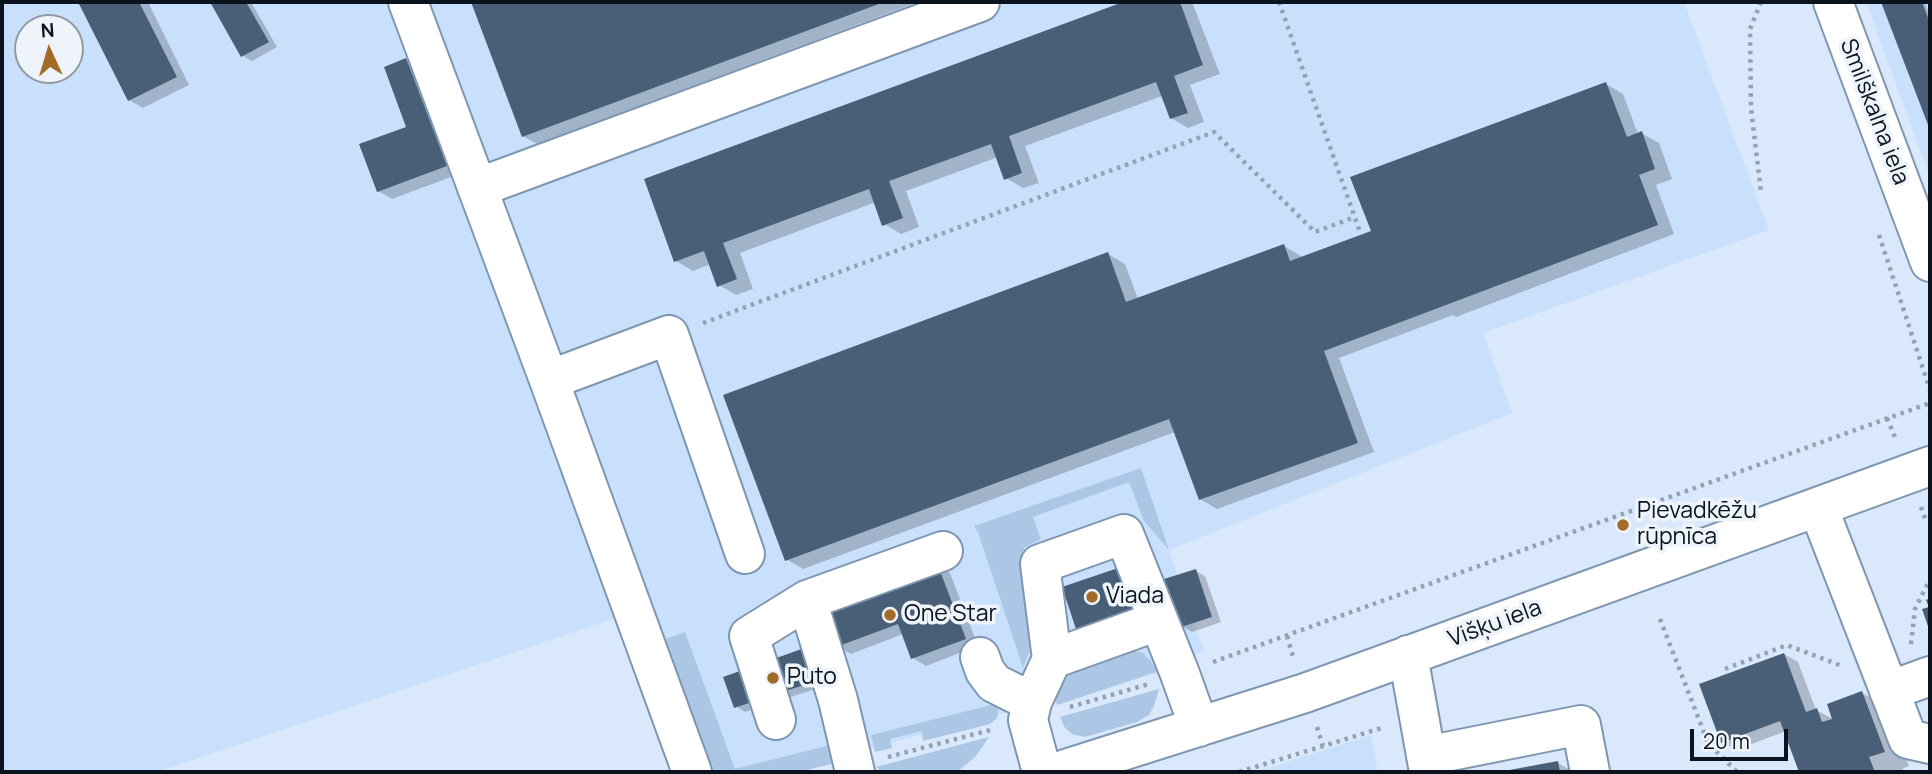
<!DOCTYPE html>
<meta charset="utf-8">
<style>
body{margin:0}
#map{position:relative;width:1932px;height:774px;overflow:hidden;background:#d9e8fa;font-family:Manrope,sans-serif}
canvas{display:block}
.frame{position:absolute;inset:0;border:4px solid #0b141e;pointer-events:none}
.north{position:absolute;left:14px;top:14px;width:70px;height:70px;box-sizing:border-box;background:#eff4fa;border:2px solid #949aa2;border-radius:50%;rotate:356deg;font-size:19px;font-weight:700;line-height:28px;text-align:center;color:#0b141e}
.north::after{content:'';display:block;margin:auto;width:24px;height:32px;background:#a36b28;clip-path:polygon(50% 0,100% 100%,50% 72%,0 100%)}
.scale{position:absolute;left:1690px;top:729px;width:98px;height:32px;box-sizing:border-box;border:4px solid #0b141e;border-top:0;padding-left:9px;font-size:21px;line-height:24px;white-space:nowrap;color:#0b141e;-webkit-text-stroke:5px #eff4fa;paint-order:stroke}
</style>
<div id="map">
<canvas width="1932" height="774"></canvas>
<div class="frame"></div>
<div class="north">N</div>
<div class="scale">20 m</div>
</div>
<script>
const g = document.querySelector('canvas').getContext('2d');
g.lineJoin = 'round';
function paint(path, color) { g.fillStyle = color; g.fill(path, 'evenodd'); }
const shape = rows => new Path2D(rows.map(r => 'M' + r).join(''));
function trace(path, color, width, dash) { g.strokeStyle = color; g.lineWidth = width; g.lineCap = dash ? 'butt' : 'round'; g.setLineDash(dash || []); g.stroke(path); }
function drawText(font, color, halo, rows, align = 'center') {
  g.font = font + ' Manrope,sans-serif'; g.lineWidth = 7; g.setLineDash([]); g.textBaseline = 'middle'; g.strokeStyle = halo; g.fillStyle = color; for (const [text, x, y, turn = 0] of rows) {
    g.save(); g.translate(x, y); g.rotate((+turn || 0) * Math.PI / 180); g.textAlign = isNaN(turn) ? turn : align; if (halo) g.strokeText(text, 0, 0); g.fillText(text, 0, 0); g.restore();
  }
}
paint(shape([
 [2,2,1684,2,1769,230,1483,333,1512,413,1169,550,1204,651,1079,694,778,772,728,772,682,634,660,641,649,607,157,772,2,772],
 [28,28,70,28,70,70,28,70],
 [1866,2,1930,2,1930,177],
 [1371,735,1378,772,1256,772]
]), '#c8e0fc');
paint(shape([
 [1141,468,1169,550,1144,521,1129,482,1033,517,1041,539,1024,548,1024,574,1031,646,1023,668,978,532,974,526],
 [685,632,735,769,830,745,835,763,799,772,712,772,660,641],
 [1131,649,1143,653,1150,660,1157,672,1057,705,1054,692,1065,670],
 [1159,689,1154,706,1149,715,1137,722,1085,737,1072,734,1065,728,1060,717],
 [999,703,997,718,990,724,923,741,922,731,890,739,892,748,875,752,871,735],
 [989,737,976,756,957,772,883,772,876,767]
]), '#acc6e5');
paint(shape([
 [80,2,148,2,189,85,143,108,129,100],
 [212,2,251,2,277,47,252,61,243,56],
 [473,2,918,2,537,144,523,136],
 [1128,2,1192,2,1220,74,1190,85,1204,122,1188,128,1171,118,1162,96,1025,146,1039,183,1023,188,1006,178,998,157,906,191,919,227,901,234,884,224,876,202,740,253,753,289,736,295,719,285,711,264,693,271,676,261,646,180],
 [1883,2,1925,2,1930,17,1930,126],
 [406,60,420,68,459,174,392,199,378,191,409,128],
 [1606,84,1623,94,1638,134,1641,133,1659,143,1672,179,1656,185,1674,234,1456,317,1453,315,1339,358,1374,452,1217,509,1200,499,1175,432,803,569,786,559,1108,254,1125,264,1138,299,1284,246,1301,256,1302,259,1373,232],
 [936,565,950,573,978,646,926,666,913,658,903,634,851,654,837,646],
 [1196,571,1205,576,1221,622,1192,632,1182,626],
 [810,648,830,684,745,712,736,706],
 [1784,654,1798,662,1816,710,1835,720,1862,693,1887,707,1909,766,1902,769,1908,772,1801,772,1786,731,1736,750,1722,742],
 [1558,763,1574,772,1507,772]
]), '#0003');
paint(shape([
 [78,2,139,2,177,77,128,101],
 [210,2,246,2,269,42,241,57],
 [471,2,884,2,522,137],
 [1123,2,1180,2,1203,65,1174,76,1188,113,1170,119,1156,82,1009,136,1022,173,1004,180,991,144,889,181,903,218,882,226,869,189,723,243,737,279,717,287,704,251,674,262,644,179],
 [1881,2,1922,2,1930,23,1930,130],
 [406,58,447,166,377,192,359,144,406,127,384,67],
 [1606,82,1627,137,1642,131,1655,169,1639,175,1658,225,1324,351,1358,443,1199,500,1169,419,785,561,723,395,1108,252,1126,302,1284,244,1290,261,1371,231,1350,177],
 [937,563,966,639,911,659,898,624,836,647,821,607],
 [1118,568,1144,642,1087,662,1062,587],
 [1196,569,1212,617,1181,627,1164,579],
 [1930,598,1930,632,1922,609,1929,607,1926,600],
 [810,646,822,679,734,708,723,677],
 [1784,653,1806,712,1817,708,1822,722,1832,719,1827,704,1862,691,1885,752,1869,757,1875,772,1799,772,1780,721,1721,743,1699,684],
 [1558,761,1560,772,1504,772,1504,771]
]), '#495f78');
const minor = shape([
 [408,2,549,380,692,772],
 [1833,2,1930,262],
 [477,188,980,2],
 [549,380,669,335,745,554],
 [1818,507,1908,739,1930,744],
 [1408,655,1429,772],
 [980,657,985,671,994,683,1032,702],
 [1052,659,1158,621],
 [1889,691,1930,676],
 [776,720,749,636,807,600],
 [1426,756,1581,725,1590,772],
 [855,772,838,700,807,600,943,551],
 [1042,772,1028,720,1032,702,1052,659,1040,564,1124,534,1180,674,1199,727],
 [1056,772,1305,693,1930,466]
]);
trace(minor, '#7f96b1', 42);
trace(shape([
 [1279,2,1361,235],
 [1761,2,1750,29,1751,108,1761,192],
 [1879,235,1930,390],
 [703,323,1214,132,1315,232,1355,217],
 [1887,418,1896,440],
 [1921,507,1926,521],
 [1660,619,1708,743,1737,772],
 [1287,636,1294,660],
 [1911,644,1915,609,1930,579],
 [1213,662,1930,403],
 [1725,669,1787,645,1842,666],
 [1070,707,1149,684],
 [1317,727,1323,746],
 [888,757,994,729],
 [1239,772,1385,727]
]), '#94a1b1', 4.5, [3.5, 5]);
trace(minor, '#fff', 38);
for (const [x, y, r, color] of [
 [1623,525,7,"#a36b28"],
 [1092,597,7,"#a36b28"],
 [890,615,7,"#a36b28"],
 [773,678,7,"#a36b28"]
]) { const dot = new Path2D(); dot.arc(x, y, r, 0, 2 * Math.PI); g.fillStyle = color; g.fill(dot); trace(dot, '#eff4fa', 2.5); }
drawText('23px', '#0b141e', '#eff4fa', [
 ["Smilškalna iela",1874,112,69],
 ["Višķu iela",1495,624,-20]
]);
drawText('23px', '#0b141e', '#eff4fa', [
 ["Pievadkēžu",1637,512],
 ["rūpnīca",1637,538],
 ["Viada",1106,597],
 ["One Star",904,615],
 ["Puto",787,678]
], 'left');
</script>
